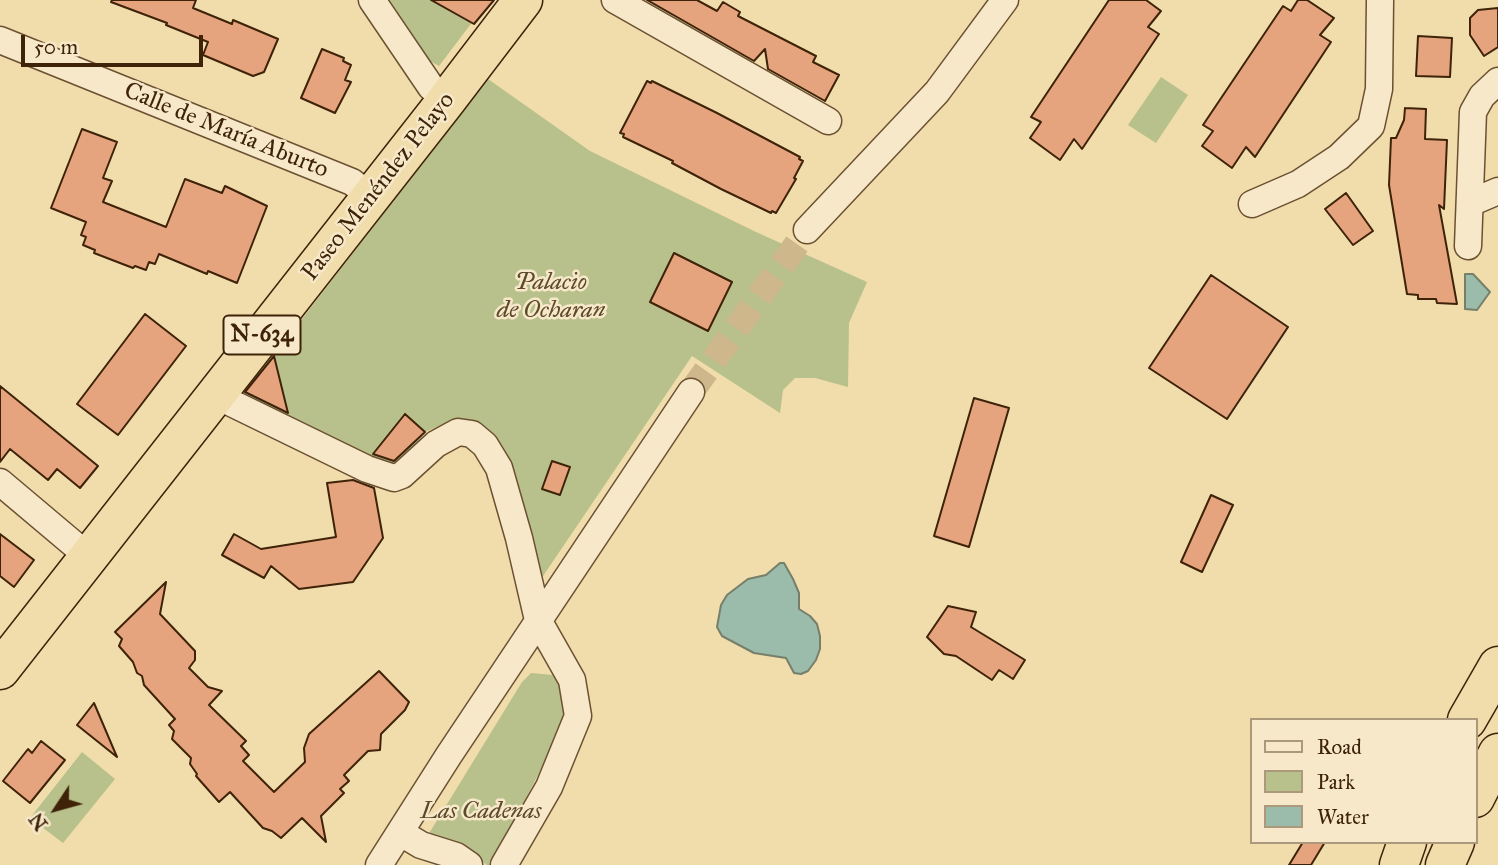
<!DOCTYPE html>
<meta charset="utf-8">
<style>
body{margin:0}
#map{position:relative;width:1498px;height:865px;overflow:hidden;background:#f1dcac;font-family:"IM FELL Great Primer",serif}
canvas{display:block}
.legend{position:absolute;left:1250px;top:718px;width:228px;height:126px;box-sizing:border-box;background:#f6e8c9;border:2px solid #ac997c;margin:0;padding:9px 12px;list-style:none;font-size:21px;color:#3e2309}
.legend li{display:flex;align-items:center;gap:14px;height:35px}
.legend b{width:35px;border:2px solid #ac997c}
.north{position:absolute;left:21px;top:774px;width:70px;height:70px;-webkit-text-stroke:5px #f6e8c9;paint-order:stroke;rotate:234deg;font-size:19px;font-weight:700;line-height:28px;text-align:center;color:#3e2309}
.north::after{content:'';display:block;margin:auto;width:24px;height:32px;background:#3e2309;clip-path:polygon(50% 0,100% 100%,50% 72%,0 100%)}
.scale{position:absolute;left:21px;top:35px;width:182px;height:32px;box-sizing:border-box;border:4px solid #3e2309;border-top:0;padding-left:9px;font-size:21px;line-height:24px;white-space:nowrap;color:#3e2309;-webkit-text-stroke:5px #f6e8c9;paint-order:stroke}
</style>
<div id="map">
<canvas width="1498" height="865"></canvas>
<ul class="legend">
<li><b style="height:9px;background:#f6e8c9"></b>Road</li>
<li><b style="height:19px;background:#b8c18b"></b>Park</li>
<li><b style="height:19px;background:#9bbcaa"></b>Water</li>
</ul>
<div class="north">N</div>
<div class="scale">50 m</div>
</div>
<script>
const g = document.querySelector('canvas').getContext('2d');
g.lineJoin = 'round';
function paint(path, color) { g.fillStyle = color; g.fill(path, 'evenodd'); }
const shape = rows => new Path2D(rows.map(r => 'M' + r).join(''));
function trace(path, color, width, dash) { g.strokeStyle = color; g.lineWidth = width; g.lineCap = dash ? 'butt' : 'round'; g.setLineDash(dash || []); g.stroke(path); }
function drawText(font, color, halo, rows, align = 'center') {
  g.font = font + ' "IM FELL Great Primer",serif'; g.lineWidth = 5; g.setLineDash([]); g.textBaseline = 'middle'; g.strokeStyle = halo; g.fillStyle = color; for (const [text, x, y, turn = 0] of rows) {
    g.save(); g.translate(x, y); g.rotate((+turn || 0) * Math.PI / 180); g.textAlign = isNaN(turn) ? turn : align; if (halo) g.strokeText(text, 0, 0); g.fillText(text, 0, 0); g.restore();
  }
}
paint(shape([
 [384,0,489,0,439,66,419,55],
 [1161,77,1188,95,1156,143,1128,125],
 [488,79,590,151,756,232,867,282,849,323,848,387,815,378,795,378,783,390,780,413,692,356,541,579,511,463,498,440,471,423,451,421,425,432,395,469,241,397,242,391,274,355],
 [531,673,553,675,558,682,565,696,567,709,563,727,491,865,487,865,456,842,428,835,522,682],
 [82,752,115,779,63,843,30,818]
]), '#b8c18b');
const water = shape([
 [1465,274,1473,274,1490,292,1477,310,1465,309,1465,274],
 [780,563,784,563,793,579,799,593,799,609,810,616,817,624,820,636,820,649,816,660,808,671,801,674,794,673,786,658,754,653,722,636,717,627,721,605,727,595,748,579,766,575,780,563]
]);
paint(water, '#9bbcaa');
trace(water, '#767f6a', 2);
const building = shape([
 [112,0,196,0,193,8,232,24,233,20,278,39,264,72,253,76,203,55,208,42,166,25,167,23,111,2,112,0],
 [431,0,494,0,474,24,431,0],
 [647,0,697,0,717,11,723,2,740,12,738,16,816,56,813,62,839,75,825,101,768,69,765,49,754,61,647,0],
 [1109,0,1146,0,1161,11,1148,27,1159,34,1082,149,1074,139,1060,160,1030,138,1041,122,1031,117,1109,0],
 [1298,0,1307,0,1334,18,1320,35,1331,42,1255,157,1246,147,1232,168,1202,146,1213,131,1203,125,1283,6,1291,11,1298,0],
 [1498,8,1498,47,1484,56,1470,35,1470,18,1478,10,1498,8],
 [1418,36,1452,38,1450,77,1416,76,1418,36],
 [322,49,344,58,343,61,351,65,345,80,351,82,335,113,301,98,322,49],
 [647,81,651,83,652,81,717,113,800,157,799,159,803,161,794,178,796,179,776,213,772,211,771,213,721,189,672,163,673,161,623,137,624,134,620,133,647,81],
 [1405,108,1426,109,1425,139,1447,140,1444,209,1439,205,1457,304,1437,303,1436,299,1418,299,1418,295,1407,294,1389,185,1391,138,1396,138,1404,120,1405,108],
 [82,129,117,142,103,178,112,181,103,202,166,227,185,179,222,193,225,186,267,206,237,283,208,271,207,274,159,254,155,264,149,262,146,270,135,266,133,268,94,253,95,250,83,245,86,237,81,235,86,222,51,208,82,129],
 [1346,193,1373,231,1353,245,1325,209,1346,193],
 [674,253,732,282,708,331,650,302,674,253],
 [1211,275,1288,327,1227,419,1149,368,1211,275],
 [145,314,186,346,118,435,77,404,145,314],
 [274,356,288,413,245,392,274,356],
 [0,386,98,466,80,488,57,469,48,480,10,449,0,462,0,386],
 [974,398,1009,408,969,547,934,536,974,398],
 [405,414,425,432,394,461,373,454,405,414],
 [552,461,570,467,560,495,542,489,552,461],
 [353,480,374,488,383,538,353,582,299,589,271,566,264,578,222,555,234,534,261,549,336,537,327,483,353,480],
 [1211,495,1233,505,1202,572,1181,562,1211,495],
 [0,534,34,560,14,587,0,576,0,534],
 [166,582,160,614,195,651,195,660,189,668,208,687,222,691,209,705,246,741,241,746,249,755,243,761,274,792,305,762,304,748,309,734,379,671,409,702,405,710,381,734,380,750,368,751,344,775,349,781,340,789,344,793,321,816,326,842,302,818,281,838,272,831,263,828,230,792,219,802,196,776,197,774,190,764,191,758,172,739,174,731,169,725,175,719,144,685,142,676,137,673,133,662,119,646,122,639,115,632,166,582],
 [948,606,976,612,971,627,1025,660,1013,679,999,670,992,680,956,656,944,654,927,637,948,606],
 [94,703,117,757,77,725,94,703],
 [41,741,65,760,30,803,3,781,28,749,32,753,41,741],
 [1303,842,1325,842,1311,865,1289,865,1303,842]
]);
paint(building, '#e5a37e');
trace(building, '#3e2309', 2);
trace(shape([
 [691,392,807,230]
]), '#cdb78b', 26, [26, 13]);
const minor = shape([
 [372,0,431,87,446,101],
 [615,0,828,121],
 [0,40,352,182,370,196],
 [1470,203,1498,191],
 [1252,204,1298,184,1339,157,1371,126,1379,89,1380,0],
 [807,230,937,92,1005,0],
 [1468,246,1473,112,1482,96,1498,81],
 [215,395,367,469,394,478,402,475,436,444,458,432,472,434,485,445,499,468,519,538,538,620,572,680,578,716,549,787,504,865],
 [0,482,89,557],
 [401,833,421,845,456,856,469,865],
 [379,865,449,755,691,392]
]);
const highway = shape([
 [0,670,446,101,523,0],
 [1467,720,1498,666],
 [1475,798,1498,753],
 [1399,865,1407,842],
 [1445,865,1455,842]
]);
trace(minor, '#6b5132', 29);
trace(highway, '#3e2309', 41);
trace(minor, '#f6e8c9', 26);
trace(highway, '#f1dcac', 38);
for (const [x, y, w] of [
 [262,335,77]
]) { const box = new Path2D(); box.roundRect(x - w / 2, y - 19.5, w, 39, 5); g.fillStyle = '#f6e8c9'; g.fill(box); trace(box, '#3e2309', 2); }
drawText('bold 23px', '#3e2309', null, [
 ["N-634",262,335]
]);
drawText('24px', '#3e2309', '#f6e8c9', [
 ["Calle de María Aburto",226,131,22],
 ["Paseo Menéndez Pelayo",379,187,-52]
]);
drawText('italic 24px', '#5c4a2a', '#f6e8c9', [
 ["Palacio",551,283],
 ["de Ocharan",551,311],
 ["Las Cadenas",481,812]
]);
</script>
